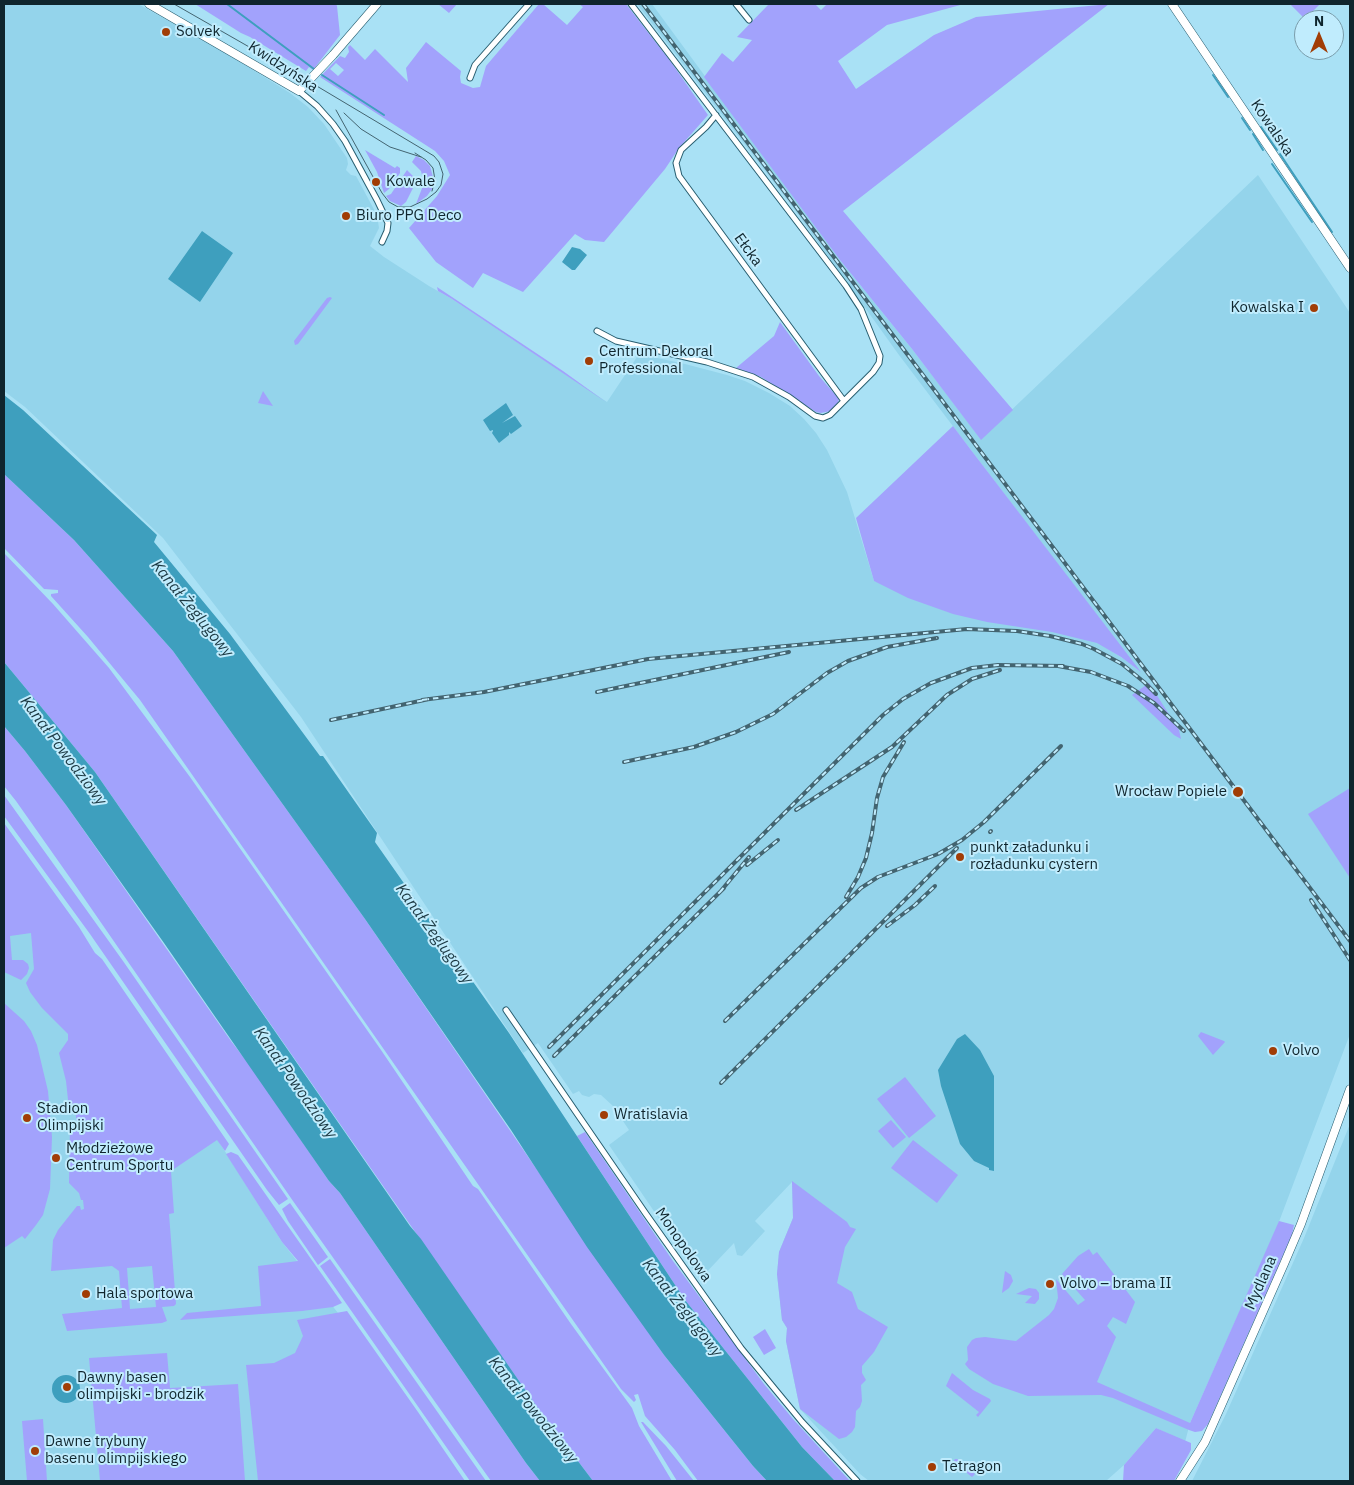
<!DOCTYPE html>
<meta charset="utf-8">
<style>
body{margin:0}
#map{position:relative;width:1354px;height:1485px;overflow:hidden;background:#a9e1f5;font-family:"IBM Plex Sans",sans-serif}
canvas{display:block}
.frame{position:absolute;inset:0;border:5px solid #0f252d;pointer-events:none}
.north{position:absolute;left:1294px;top:10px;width:50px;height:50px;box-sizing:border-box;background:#c0ecfd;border:1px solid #799caa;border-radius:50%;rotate:0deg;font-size:14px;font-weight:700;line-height:20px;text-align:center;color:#0f252d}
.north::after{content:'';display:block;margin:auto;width:18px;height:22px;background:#a13d06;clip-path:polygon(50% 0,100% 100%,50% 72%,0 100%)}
</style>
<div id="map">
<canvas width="1354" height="1485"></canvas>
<div class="frame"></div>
<div class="north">N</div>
</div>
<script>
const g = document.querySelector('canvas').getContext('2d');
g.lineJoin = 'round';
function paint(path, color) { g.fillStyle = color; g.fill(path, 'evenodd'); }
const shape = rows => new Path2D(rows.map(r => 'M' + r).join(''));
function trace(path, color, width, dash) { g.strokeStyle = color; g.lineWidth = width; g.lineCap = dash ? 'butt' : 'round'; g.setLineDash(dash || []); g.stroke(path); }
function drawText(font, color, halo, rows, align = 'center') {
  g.font = font + ' "IBM Plex Sans",sans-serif'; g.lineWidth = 4; g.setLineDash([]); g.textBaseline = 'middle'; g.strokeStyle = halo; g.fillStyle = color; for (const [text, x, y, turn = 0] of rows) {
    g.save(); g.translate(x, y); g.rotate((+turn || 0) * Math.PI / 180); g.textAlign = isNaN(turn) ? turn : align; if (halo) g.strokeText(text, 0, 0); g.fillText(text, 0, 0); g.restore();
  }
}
paint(shape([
 [4,4,138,4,216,47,290,93,308,107,324,124,347,158,348,164,346,170,351,175,356,176,377,215,379,228,370,246,384,257,429,286,452,299,607,402,639,354,685,364,727,375,745,381,769,393,790,406,804,419,816,433,827,450,847,492,874,581,1096,641,1130,663,1137,669,899,355,789,202,637,4,652,4,840,260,912,349,981,439,1258,175,1350,313,1350,1034,1277,1227,1190,1423,1185,1442,1156,1428,1124,1465,1106,1481,869,1481,860,1474,800,1409,786,1341,787,1328,782,1320,777,1274,779,1252,793,1218,792,1182,755,1221,765,1231,742,1256,737,1255,734,1243,700,1279,609,1145,629,1130,613,1106,601,1095,594,1094,589,1097,582,1095,579,1091,573,1094,538,1043,523,1053,301,717,163,538,25,407,4,391],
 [4,835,209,1126,282,1242,338,1313,455,1481,4,1481],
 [1350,1124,1350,1481,1192,1481,1226,1414,1304,1238]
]), '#94d4eb');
paint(shape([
 [195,4,336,4,337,6,340,35,313,70,309,67,306,71,250,37,241,33],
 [438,4,457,4,449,13],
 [539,4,543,4,567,25,583,7,579,4,626,4,671,62,708,115,679,148,665,169,604,242,585,240,575,234,523,292,483,273,473,288,436,262,409,228,437,196,450,175,444,161,435,151,320,77,340,56,345,58,349,52,348,47,350,45,365,60,375,49,408,82,406,68,426,42,461,71,460,77,461,83,473,88,480,87,486,66],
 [336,63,344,70,338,76,330,69],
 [769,4,815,4,821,10,827,4,964,4,887,25,838,61,856,89,934,35,976,17,1109,4,843,211,1013,410,981,440,912,349,840,260,704,77,722,53,733,62,752,40,737,37],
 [1290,4,1320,4,1305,19],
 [365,150,395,168,397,166,400,168,400,173,389,189,384,193,377,172],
 [416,156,424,160,430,166,434,181,432,189,427,196,416,204,424,183,421,171,412,162],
 [407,170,414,177,414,186,406,202,401,206,390,201,386,196,391,194],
 [437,287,563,371,606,402,452,299,438,291],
 [330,297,332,298,298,344,295,345,294,341,327,298],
 [780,322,819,376,839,399,838,403,831,411,821,413,816,412,761,377,736,368,774,336],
 [263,391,273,406,258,403],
 [953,426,971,450,1141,672,1121,657,1097,643,1052,632,987,622,953,614,908,598,874,581,856,518],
 [4,474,74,540,173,651,365,919,664,1355,753,1466,767,1481,698,1481,675,1450,645,1416,638,1394,634,1395,636,1400,634,1402,621,1389,140,700,88,637,51,596,51,594,58,593,58,590,44,589,4,548],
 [4,553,53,604,109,668,190,777,381,1050,473,1186,478,1189,571,1324,632,1408,639,1426,672,1481,593,1481,537,1407,95,772,4,662],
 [1149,683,1179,730,1181,739,1174,735,1132,695],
 [4,726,25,751,66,805,231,1041,251,1067,329,1181,340,1193,526,1463,540,1481,491,1481,293,1201,73,882,16,801,4,786],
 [1350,788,1350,878,1308,814],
 [4,795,123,961,288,1199,279,1205,267,1190,90,934,4,816],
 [4,823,79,927,95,953,102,959,229,1144,225,1151,217,1140,171,1171,174,1213,169,1214,176,1304,174,1306,162,1307,167,1321,162,1323,67,1331,62,1314,122,1308,119,1271,112,1266,51,1271,53,1240,58,1230,77,1206,80,1206,81,1210,84,1209,83,1200,81,1200,79,1193,69,1183,70,1124,77,1124,75,1109,69,1109,66,1081,59,1053,68,1040,68,1034,42,1008,30,992,26,983,34,969,31,933,10,936,12,960,23,960,28,964,29,968,27,974,21,980,4,972],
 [152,1266,156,1307,130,1309,127,1268],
 [4,1003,24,1021,31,1031,37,1045,48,1091,52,1137,50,1189,43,1215,36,1225,25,1239,22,1236,4,1248],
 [1201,1032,1224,1041,1225,1042,1213,1055,1198,1036],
 [905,1077,936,1116,909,1138,877,1099],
 [891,1120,906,1137,893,1148,878,1131],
 [585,1132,673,1261,764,1384,793,1419,850,1481,835,1481,802,1447,685,1300,577,1136],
 [913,1140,958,1175,937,1203,891,1168],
 [231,1152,238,1155,342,1303,333,1307,302,1311,180,1320,187,1313,261,1306,258,1266,298,1261,282,1242,226,1154],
 [792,1181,847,1222,850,1227,856,1229,845,1247,837,1283,852,1292,858,1309,888,1327,874,1352,862,1366,862,1373,866,1380,861,1385,862,1401,860,1407,856,1411,855,1427,852,1432,846,1437,839,1439,800,1409,786,1341,787,1328,782,1320,777,1274,779,1252,793,1218],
 [290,1203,328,1257,318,1265,288,1221,282,1209],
 [1279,1221,1294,1225,1292,1235,1208,1424,1202,1431,1195,1432,1189,1430,1113,1398,1101,1395,1028,1396,993,1384,969,1369,965,1364,968,1360,967,1347,972,1340,976,1338,985,1337,1016,1341,1049,1315,1054,1309,1058,1298,1056,1279,1078,1305,1085,1300,1062,1274,1078,1256,1089,1249,1093,1255,1097,1252,1135,1302,1126,1324,1113,1317,1107,1326,1116,1337,1097,1382,1190,1423],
 [330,1259,351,1289,486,1481,470,1481,320,1266],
 [1005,1271,1011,1275,1013,1281,1009,1288,1002,1293],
 [1029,1288,1036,1289,1039,1293,1039,1299,1035,1304,1025,1303,1032,1296,1016,1294],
 [347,1311,418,1412,465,1481,258,1481,246,1365,274,1363,295,1353,303,1336,297,1320],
 [765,1329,776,1348,764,1355,753,1337],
 [167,1353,170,1388,238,1384,245,1481,100,1481,89,1358],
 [952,1373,973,1390,990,1399,991,1401,978,1417,976,1415,979,1412,946,1386],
 [43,1419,47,1481,27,1481,22,1421],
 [641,1422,643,1422,666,1446,694,1481,677,1481],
 [1156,1428,1191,1443,1191,1450,1174,1481,1123,1481,1124,1465],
 [955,1459,957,1459,975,1474,972,1477,953,1462]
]), '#a2a2fc');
paint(shape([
 [202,231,233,253,200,302,168,279],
 [572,247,580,249,587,255,575,270,572,270,562,262],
 [4,395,23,410,157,535,154,542,230,634,320,756,323,756,377,833,375,842,509,1033,685,1300,802,1447,835,1481,767,1481,753,1466,664,1355,587,1247,511,1130,365,919,173,651,74,540,4,474],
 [506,403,513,415,502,423,515,416,522,426,511,434,509,432,509,435,499,443,492,433,493,431,493,430,490,431,483,420],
 [4,662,95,772,410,1226,421,1239,537,1407,593,1481,540,1481,526,1463,340,1193,329,1181,164,943,66,805,25,751,4,726],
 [965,1034,980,1050,994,1076,994,1171,989,1170,989,1168,974,1161,960,1144,941,1086,938,1070,957,1039],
 '52 1389a14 14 0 1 1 28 0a14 14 0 1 1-28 0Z'
]), '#3e9fbe');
trace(shape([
 [227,4,314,69],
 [322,75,384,115],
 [1213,75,1228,97],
 [1242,118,1250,130],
 [1261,127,1277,150],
 [1253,134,1263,150],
 [1280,154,1332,232],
 [1272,164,1312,222]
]), '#3e9fbe', 2);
const street = shape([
 [736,4,749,20],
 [470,78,475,65,529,4],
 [299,91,317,106,333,124,345,141,377,200,388,223,387,231,382,242],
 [716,115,706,127,681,150,676,163,679,176,844,401],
 [597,331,616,341,707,362,753,377,789,397,815,416,823,418,830,415,873,372,879,363,880,356,861,309,846,286,631,4],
 [506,1010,646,1214,741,1348,802,1422,857,1481]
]);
const secondary = shape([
 [149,4,299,91,333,55,377,4],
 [1172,4,1350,268],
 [1180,1481,1205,1442,1284,1264,1301,1224,1350,1089]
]);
trace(street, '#285e70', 7);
trace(secondary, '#285e70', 9);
trace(street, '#fff', 5);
trace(secondary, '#fff', 8);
trace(shape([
 [174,4,300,76,434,156,439,162,443,174,441,185,436,192,427,199,410,207,398,207,389,202,382,193,336,110],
 [344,113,361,129,390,147,421,157],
 [415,153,426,160,433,168,435,180,432,191]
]), '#436470', 1);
const rail = shape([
 [643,4,1350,941],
 [1058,666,1091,672,1128,686,1154,703,1184,731],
 [597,692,789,652],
 [422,700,484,692,648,659,967,629,1017,631,1050,636,1082,644,1094,649,1122,664,1144,682,1156,694],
 [331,720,429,699],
 [624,762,694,747,736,732,773,714,827,673,848,661,887,647,937,638],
 [796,810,892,747,947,695,972,679,1000,670],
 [990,832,991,831],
 [747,865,778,840],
 [720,892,749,857],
 [846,897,858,877,866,858,872,833,877,798,883,777,904,742],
 [1311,900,1350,960],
 [887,926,915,905,935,886],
 [725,1021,861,888,878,877,938,854,962,840,984,822,1061,746],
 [549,1047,883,715,903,699,931,683,972,668,998,665,1063,666],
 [554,1056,724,888],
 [721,1083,957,848]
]);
trace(rail, '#436470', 4);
trace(rail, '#c0ecfd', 2, [5.5]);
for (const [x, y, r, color] of [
 [166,32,5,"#a13d06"],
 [376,182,5,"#a13d06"],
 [346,216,5,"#a13d06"],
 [1314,308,5,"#a13d06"],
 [589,361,5,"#a13d06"],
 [1238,792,6,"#a13d06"],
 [960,857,5,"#a13d06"],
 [1273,1051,5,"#a13d06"],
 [604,1115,5,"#a13d06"],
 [27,1118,5,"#a13d06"],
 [56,1158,5,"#a13d06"],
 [1050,1284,5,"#a13d06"],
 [86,1294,5,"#a13d06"],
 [67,1387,5,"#a13d06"],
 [35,1451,5,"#a13d06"],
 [932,1467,5,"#a13d06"]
]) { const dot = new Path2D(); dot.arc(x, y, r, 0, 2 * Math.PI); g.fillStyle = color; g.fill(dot); trace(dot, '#c0ecfd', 2); }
drawText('15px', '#0f252d', '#c0ecfd', [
 ["Solvek",176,32],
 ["Kowale",386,182],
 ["Biuro PPG Deco",356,216],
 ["Kowalska I",1304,308,"right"],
 ["Centrum Dekoral",599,352],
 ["Professional",599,369],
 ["Wrocław Popiele",1227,792,"right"],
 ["punkt załadunku i",970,848],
 ["rozładunku cystern",970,865],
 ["Volvo",1283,1051],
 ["Stadion",37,1109],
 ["Olimpijski",37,1126],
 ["Wratislavia",614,1115],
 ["Młodzieżowe",66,1149],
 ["Centrum Sportu",66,1166],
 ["Volvo – brama II",1060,1284],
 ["Hala sportowa",96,1294],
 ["Dawny basen",77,1378],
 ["olimpijski - brodzik",77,1395],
 ["Dawne trybuny",45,1442],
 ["basenu olimpijskiego",45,1459],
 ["Tetragon",942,1467]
], 'left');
drawText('15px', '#0f252d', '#c0ecfd', [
 ["Kwidzyńska",283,67,33],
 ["Kowalska",1272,128,56],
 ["Ełcka",748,250,54],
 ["Monopolowa",683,1245,55],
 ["Mydlana",1261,1283,-66]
]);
drawText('italic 16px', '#1c3943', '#c0ecfd', [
 ["Kanał Żeglugowy",192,609,51],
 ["Kanał Powodziowy",63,751,53],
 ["Kanał Żeglugowy",434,934,54],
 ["Kanał Powodziowy",295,1083,55],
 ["Kanał Żeglugowy",682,1308,52],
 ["Kanał Powodziowy",533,1410,51]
]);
</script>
